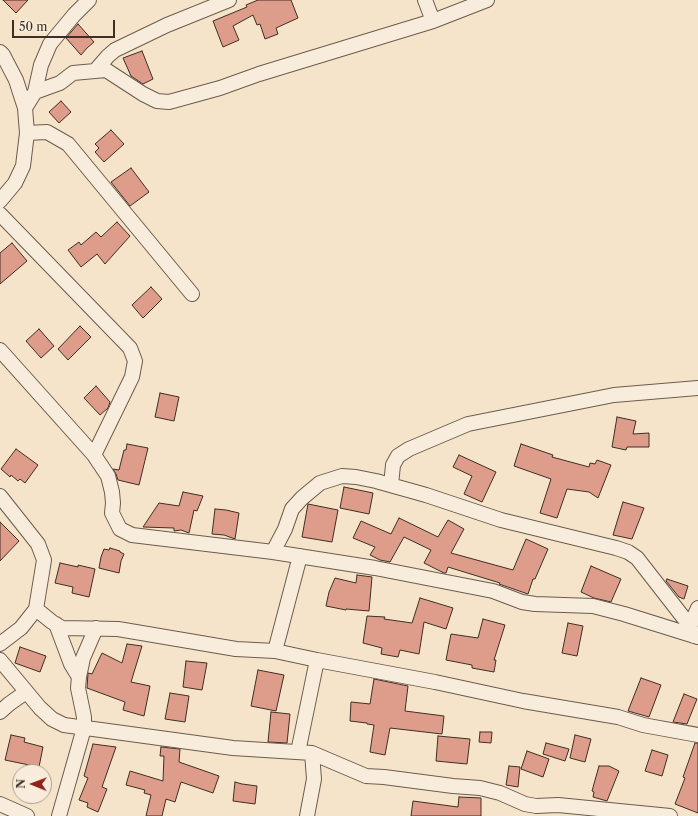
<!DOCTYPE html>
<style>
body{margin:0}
#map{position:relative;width:698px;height:816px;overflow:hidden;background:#f5e4c9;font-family:"Libre Caslon Text",serif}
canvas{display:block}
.north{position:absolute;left:12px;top:764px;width:40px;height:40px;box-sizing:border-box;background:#f8eddc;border:1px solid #aea192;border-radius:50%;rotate:271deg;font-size:11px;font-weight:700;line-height:16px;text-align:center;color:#3f2e24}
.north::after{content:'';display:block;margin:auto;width:14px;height:18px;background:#8f2418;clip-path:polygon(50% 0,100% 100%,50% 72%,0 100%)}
.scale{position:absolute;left:12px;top:20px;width:103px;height:18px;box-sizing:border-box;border:2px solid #3f2e24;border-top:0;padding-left:5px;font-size:12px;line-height:14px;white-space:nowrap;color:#3f2e24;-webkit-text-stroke:3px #f8eddc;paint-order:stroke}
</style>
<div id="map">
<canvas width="698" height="816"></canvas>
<div class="north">N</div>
<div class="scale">50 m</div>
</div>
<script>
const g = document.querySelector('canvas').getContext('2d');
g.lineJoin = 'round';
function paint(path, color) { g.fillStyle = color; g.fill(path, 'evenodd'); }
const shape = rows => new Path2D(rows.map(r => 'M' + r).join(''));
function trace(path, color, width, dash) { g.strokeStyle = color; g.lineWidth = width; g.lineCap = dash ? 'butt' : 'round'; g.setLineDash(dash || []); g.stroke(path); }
const building = shape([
 [3,0,28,0,16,13,3,0],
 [258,0,291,0,298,18,276,28,278,34,265,39,260,24,257,25,253,15,233,26,239,40,223,47,213,21,247,7,246,5,258,0],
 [78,24,94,42,87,48,81,55,66,38,78,24],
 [142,51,153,79,143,84,131,76,123,58,142,51],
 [61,101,71,112,59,123,49,112,61,101],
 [111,130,124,144,104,162,95,152,99,148,95,144,111,130],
 [131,168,149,192,130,206,111,182,131,168],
 [117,222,130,236,105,264,97,254,81,267,68,250,79,242,81,245,96,232,101,237,117,222],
 [12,243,27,261,0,284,0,253,12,243],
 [151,287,162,299,143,318,132,305,151,287],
 [80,326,91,337,68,360,58,349,80,326],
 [39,329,54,346,41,358,26,341,39,329],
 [96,386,110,402,108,408,100,415,84,398,96,386],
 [160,393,179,397,174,421,155,417,160,393],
 [617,417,636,421,633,434,649,433,649,447,627,447,626,450,612,447,617,417],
 [127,444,148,448,139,485,118,480,116,474,113,469,119,470,124,450,126,450,127,444],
 [521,444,553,455,552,457,589,467,590,463,595,464,597,460,611,465,598,498,589,492,567,489,557,518,540,513,551,479,514,466,521,444],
 [16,449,38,465,25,483,20,479,18,481,11,475,10,477,1,469,16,449],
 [459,455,496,472,482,502,464,494,472,476,453,467,459,455],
 [344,487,373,493,369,514,340,508,344,487],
 [183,492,203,496,197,511,194,510,189,533,181,530,174,531,174,528,143,527,159,503,179,506,183,492],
 [623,502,644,508,632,539,613,535,623,502],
 [308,504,338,510,332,542,302,537,308,504],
 [215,509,226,510,239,513,235,539,224,535,212,534,215,509],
 [399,518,438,537,448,520,464,529,451,553,513,570,526,539,548,549,535,579,533,579,528,594,499,584,500,583,448,567,446,573,444,573,424,563,431,550,404,537,390,562,380,560,370,555,375,547,353,538,361,521,391,534,399,518],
 [0,522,19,541,0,561,0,522],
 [110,548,120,551,120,552,124,554,121,561,119,573,99,568,101,557,104,549,109,550,110,548],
 [60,563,78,567,78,565,95,569,89,597,72,593,73,587,55,583,60,563],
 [591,566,621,579,611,602,594,598,581,592,591,566],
 [357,575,372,577,369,611,346,609,346,610,326,606,329,592,335,578,356,583,357,575],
 [667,579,688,586,684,599,679,597,666,581,667,579],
 [420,598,453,608,446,629,424,622,419,654,400,650,398,657,381,654,382,648,363,643,367,616,385,617,384,619,412,623,420,598],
 [483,619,505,625,494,660,496,660,494,672,472,668,472,665,446,660,451,634,478,638,483,619],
 [568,623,583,626,577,656,562,653,568,623],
 [127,644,142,646,131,682,150,686,144,716,123,710,125,702,87,688,88,673,92,674,102,653,122,663,127,644],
 [20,647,46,656,40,672,15,663,20,647],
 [186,661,207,663,202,690,183,687,186,661],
 [258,670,284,675,276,711,251,706,258,670],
 [641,678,661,685,649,717,628,711,641,678],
 [374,679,408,686,405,711,444,716,442,734,390,728,385,755,370,752,374,725,367,724,367,723,350,721,351,702,370,704,374,679],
 [170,693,189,696,185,722,165,719,170,693],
 [684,694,697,699,687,724,673,722,684,694],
 [271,712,290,714,287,743,268,742,271,712],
 [480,732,492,732,491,743,479,742,480,732],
 [11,735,25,738,24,742,43,747,39,767,5,760,11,735],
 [575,735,591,739,585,762,570,758,575,735],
 [438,736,470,739,467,764,436,761,438,736],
 [546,743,569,749,565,761,543,754,546,743],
 [695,743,698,743,698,813,675,804,685,778,683,777,695,743],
 [93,744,116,747,102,787,107,789,98,812,87,807,88,803,79,800,88,778,84,776,93,744],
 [161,747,180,749,179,762,219,776,213,793,181,782,175,802,166,799,162,816,146,816,151,795,144,793,145,790,126,785,130,771,163,781,164,756,160,756,161,747],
 [652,750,668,755,662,776,645,771,652,750],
 [527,751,549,759,543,777,521,769,527,751],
 [509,766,520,767,518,787,506,785,509,766],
 [599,766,609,766,619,771,607,801,593,797,594,792,592,791,599,766],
 [235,782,242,784,257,786,255,804,233,801,235,782],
 [459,797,481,798,481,816,411,816,413,801,458,807,459,797]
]);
paint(building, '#de9c8a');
trace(building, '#3f2e24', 1);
const street = shape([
 [425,0,433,21],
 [0,52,3,55,16,80,25,108,27,133,23,166,15,183,0,201],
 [95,71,108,56,115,50,167,25,229,0],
 [35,92,41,65,50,44,74,15,89,0],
 [25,108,35,92,60,83,73,73,106,70,143,94,157,101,169,102,220,88,259,74,433,21,487,0],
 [27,133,47,132,68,144,192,294],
 [0,214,130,348,135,361,132,377,94,455,108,476,112,492,113,503,112,513,120,529,132,535,273,552,375,568,493,591,522,602,535,604,593,606,624,614,698,637],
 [0,350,94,455],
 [391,485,393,465,398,456,409,449,468,424,614,395,698,388],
 [0,496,38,544,44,560,36,609,21,628,0,644],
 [273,552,285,529,292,509,302,498,320,483,342,476,356,477,376,481,426,495,501,520,616,548,628,552,637,558,690,626,694,636],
 [36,609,52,622,62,628,118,629,236,649,275,651,317,660,435,682,523,701,618,717,643,725,698,735],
 [56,624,71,664,79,677],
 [690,626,698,608],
 [275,651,300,556],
 [0,660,40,708,52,719,64,725,233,748,312,753,366,776,384,777,453,786,480,788,500,793,525,804,536,806,558,805,670,816],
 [0,712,9,704,26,692],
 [298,752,317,660],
 [0,804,27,816],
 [59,816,84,728,84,717,78,688,79,677,83,658,96,628],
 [307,816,314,779,312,753]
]);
trace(street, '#6c5c4d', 16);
trace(street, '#f8eddc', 14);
</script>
